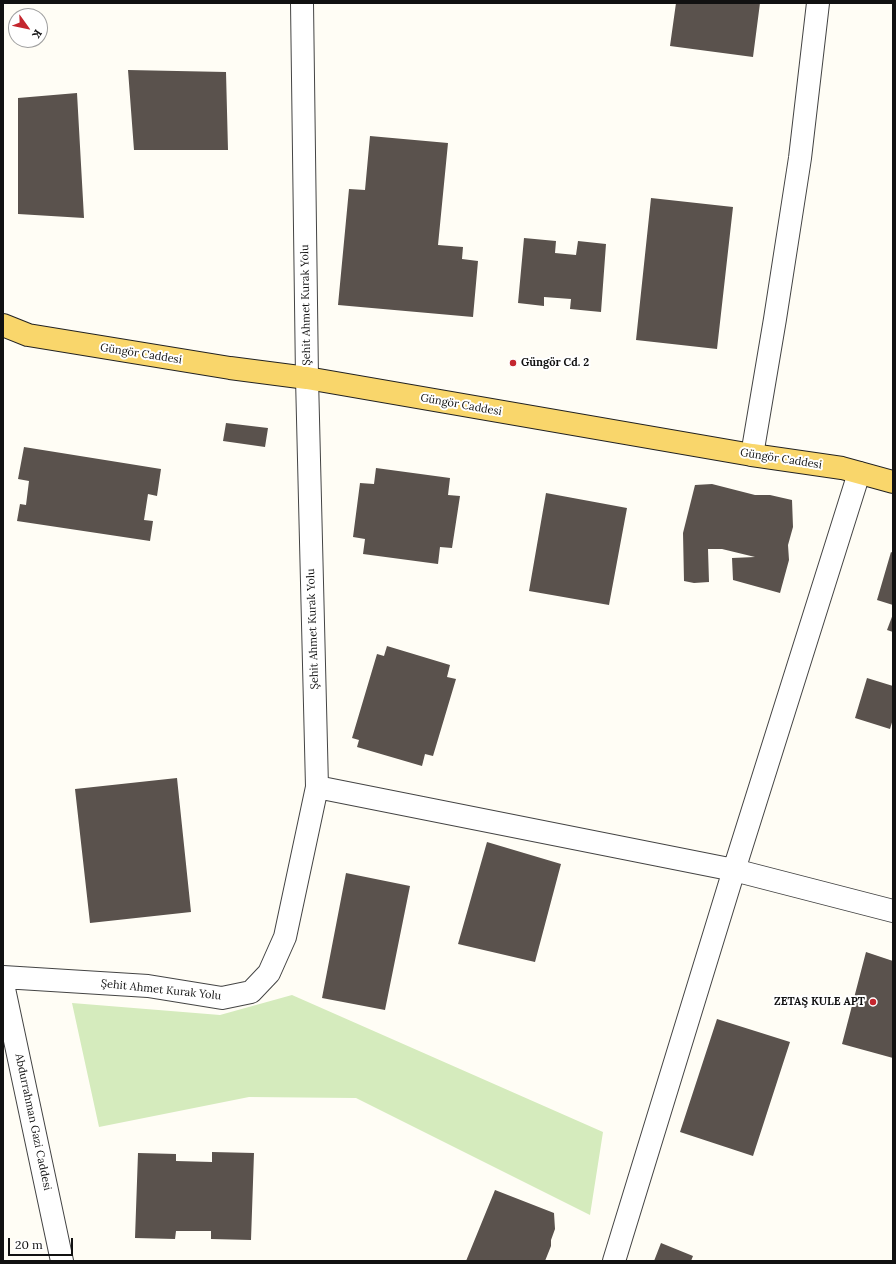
<!DOCTYPE html>
<meta charset="utf-8">
<style>
body{margin:0}
#map{position:relative;width:896px;height:1264px;overflow:hidden;background:#fffdf5;font-family:Lora,serif}
canvas{display:block}
.frame{position:absolute;inset:0;border:4px solid #111;pointer-events:none}
.north{position:absolute;left:8px;top:8px;width:40px;height:40px;box-sizing:border-box;background:#fff;border:1px solid #a0a0a0;border-radius:50%;rotate:123deg;font-size:11px;font-weight:700;line-height:16px;text-align:center;color:#111}
.north::after{content:'';display:block;margin:auto;width:14px;height:18px;background:#c4262e;clip-path:polygon(50% 0,100% 100%,50% 72%,0 100%)}
.scale{position:absolute;left:8px;top:1238px;width:65px;height:18px;box-sizing:border-box;border:2px solid #111;border-top:0;padding-left:5px;font-size:12px;line-height:14px;white-space:nowrap;color:#111;-webkit-text-stroke:3px #fff;paint-order:stroke}
</style>
<div id="map">
<canvas width="896" height="1264"></canvas>
<div class="frame"></div>
<div class="north">K</div>
<div class="scale">20 m</div>
</div>
<script>
const g = document.querySelector('canvas').getContext('2d');
g.lineJoin = 'round';
function paint(path, color) { g.fillStyle = color; g.fill(path, 'evenodd'); }
const shape = rows => new Path2D(rows.map(r => 'M' + r).join(''));
function trace(path, color, width, dash) { g.strokeStyle = color; g.lineWidth = width; g.lineCap = dash ? 'butt' : 'round'; g.setLineDash(dash || []); g.stroke(path); }
function drawText(font, color, halo, rows, align = 'center') {
  g.font = font + ' Lora,serif'; g.lineWidth = 4; g.setLineDash([]); g.textBaseline = 'middle'; g.strokeStyle = halo; g.fillStyle = color; for (const [text, x, y, turn = 0] of rows) {
    g.save(); g.translate(x, y); g.rotate((+turn || 0) * Math.PI / 180); g.textAlign = isNaN(turn) ? turn : align; if (halo) g.strokeText(text, 0, 0); g.fillText(text, 0, 0); g.restore();
  }
}
paint(shape([
 [292,995,603,1132,590,1215,356,1098,249,1097,99,1127,72,1003,220,1015]
]), '#d5ebbd');
paint(shape([
 [676,3,760,3,753,57,670,46],
 [128,70,226,72,228,150,134,150],
 [77,93,84,218,18,214,18,98],
 [370,136,448,143,438,245,463,247,462,259,478,261,473,317,338,305,349,189,365,190],
 [651,198,733,207,717,349,636,340],
 [524,238,556,241,555,253,576,255,578,241,606,244,601,312,570,309,571,299,544,297,544,306,518,303],
 [226,423,268,428,265,447,223,441],
 [24,447,161,469,157,496,148,494,144,520,153,521,150,541,17,521,20,504,26,505,29,481,18,479],
 [376,468,450,478,448,495,460,496,452,548,440,547,438,564,363,554,365,539,353,537,360,483,374,484],
 [712,484,755,495,770,495,792,500,793,527,788,545,789,560,780,593,733,580,732,558,755,557,722,549,708,549,709,582,694,583,684,581,683,533,695,485],
 [546,493,627,508,609,605,529,591],
 [891,552,893,553,893,605,877,600],
 [893,614,893,632,887,630],
 [387,646,450,665,447,677,456,679,433,756,425,754,422,766,357,747,359,740,352,738,377,654,384,656],
 [867,678,893,686,893,719,890,729,855,718],
 [177,778,191,912,90,923,75,789],
 [487,842,561,864,535,962,458,944],
 [346,873,410,886,385,1010,322,998],
 [866,952,893,961,893,1058,842,1044],
 [717,1019,790,1042,753,1156,680,1132],
 [212,1152,254,1153,251,1240,211,1239,211,1231,176,1231,175,1239,135,1238,138,1153,176,1154,176,1161,212,1162],
 [495,1190,554,1213,555,1229,551,1240,551,1246,545,1261,466,1261],
 [661,1243,693,1256,691,1261,654,1261]
]), '#5a524d');
const minor = shape([
 [752,455,775,319,800,158,818,3],
 [317,787,734,870,893,911],
 [3,977,148,986,222,998,251,992,269,973,285,937,317,787,307,378,302,3],
 [3,984,62,1261],
 [614,1261,734,870,859,473]
]);
const major = shape([
 [3,325,28,335,230,368,307,378,752,455,842,468,893,482]
]);
trace(minor, '#444', 24);
trace(major, '#222', 24);
trace(minor, '#fff', 22);
trace(major, '#f9d66b', 22);
for (const [x, y, r, color] of [
 [513,363,4,"#c4262e"],
 [873,1002,4,"#c4262e"]
]) { const dot = new Path2D(); dot.arc(x, y, r, 0, 2 * Math.PI); g.fillStyle = color; g.fill(dot); trace(dot, '#fff', 1.5); }
drawText('11px', '#111', '#fff', [
 ["Şehit Ahmet Kurak Yolu",306,305,-91],
 ["Güngör Caddesi",141,354,9],
 ["Güngör Caddesi",461,405,10],
 ["Güngör Caddesi",781,459,9],
 ["Şehit Ahmet Kurak Yolu",313,629,-92],
 ["Şehit Ahmet Kurak Yolu",161,990,6],
 ["Abdurrahman Gazi Caddesi",33,1122,78]
]);
drawText('bold 11px', '#111', '#fff', [
 ["Güngör Cd. 2",521,363],
 ["ZETAŞ KULE APT",865,1002,"right"]
], 'left');
</script>
